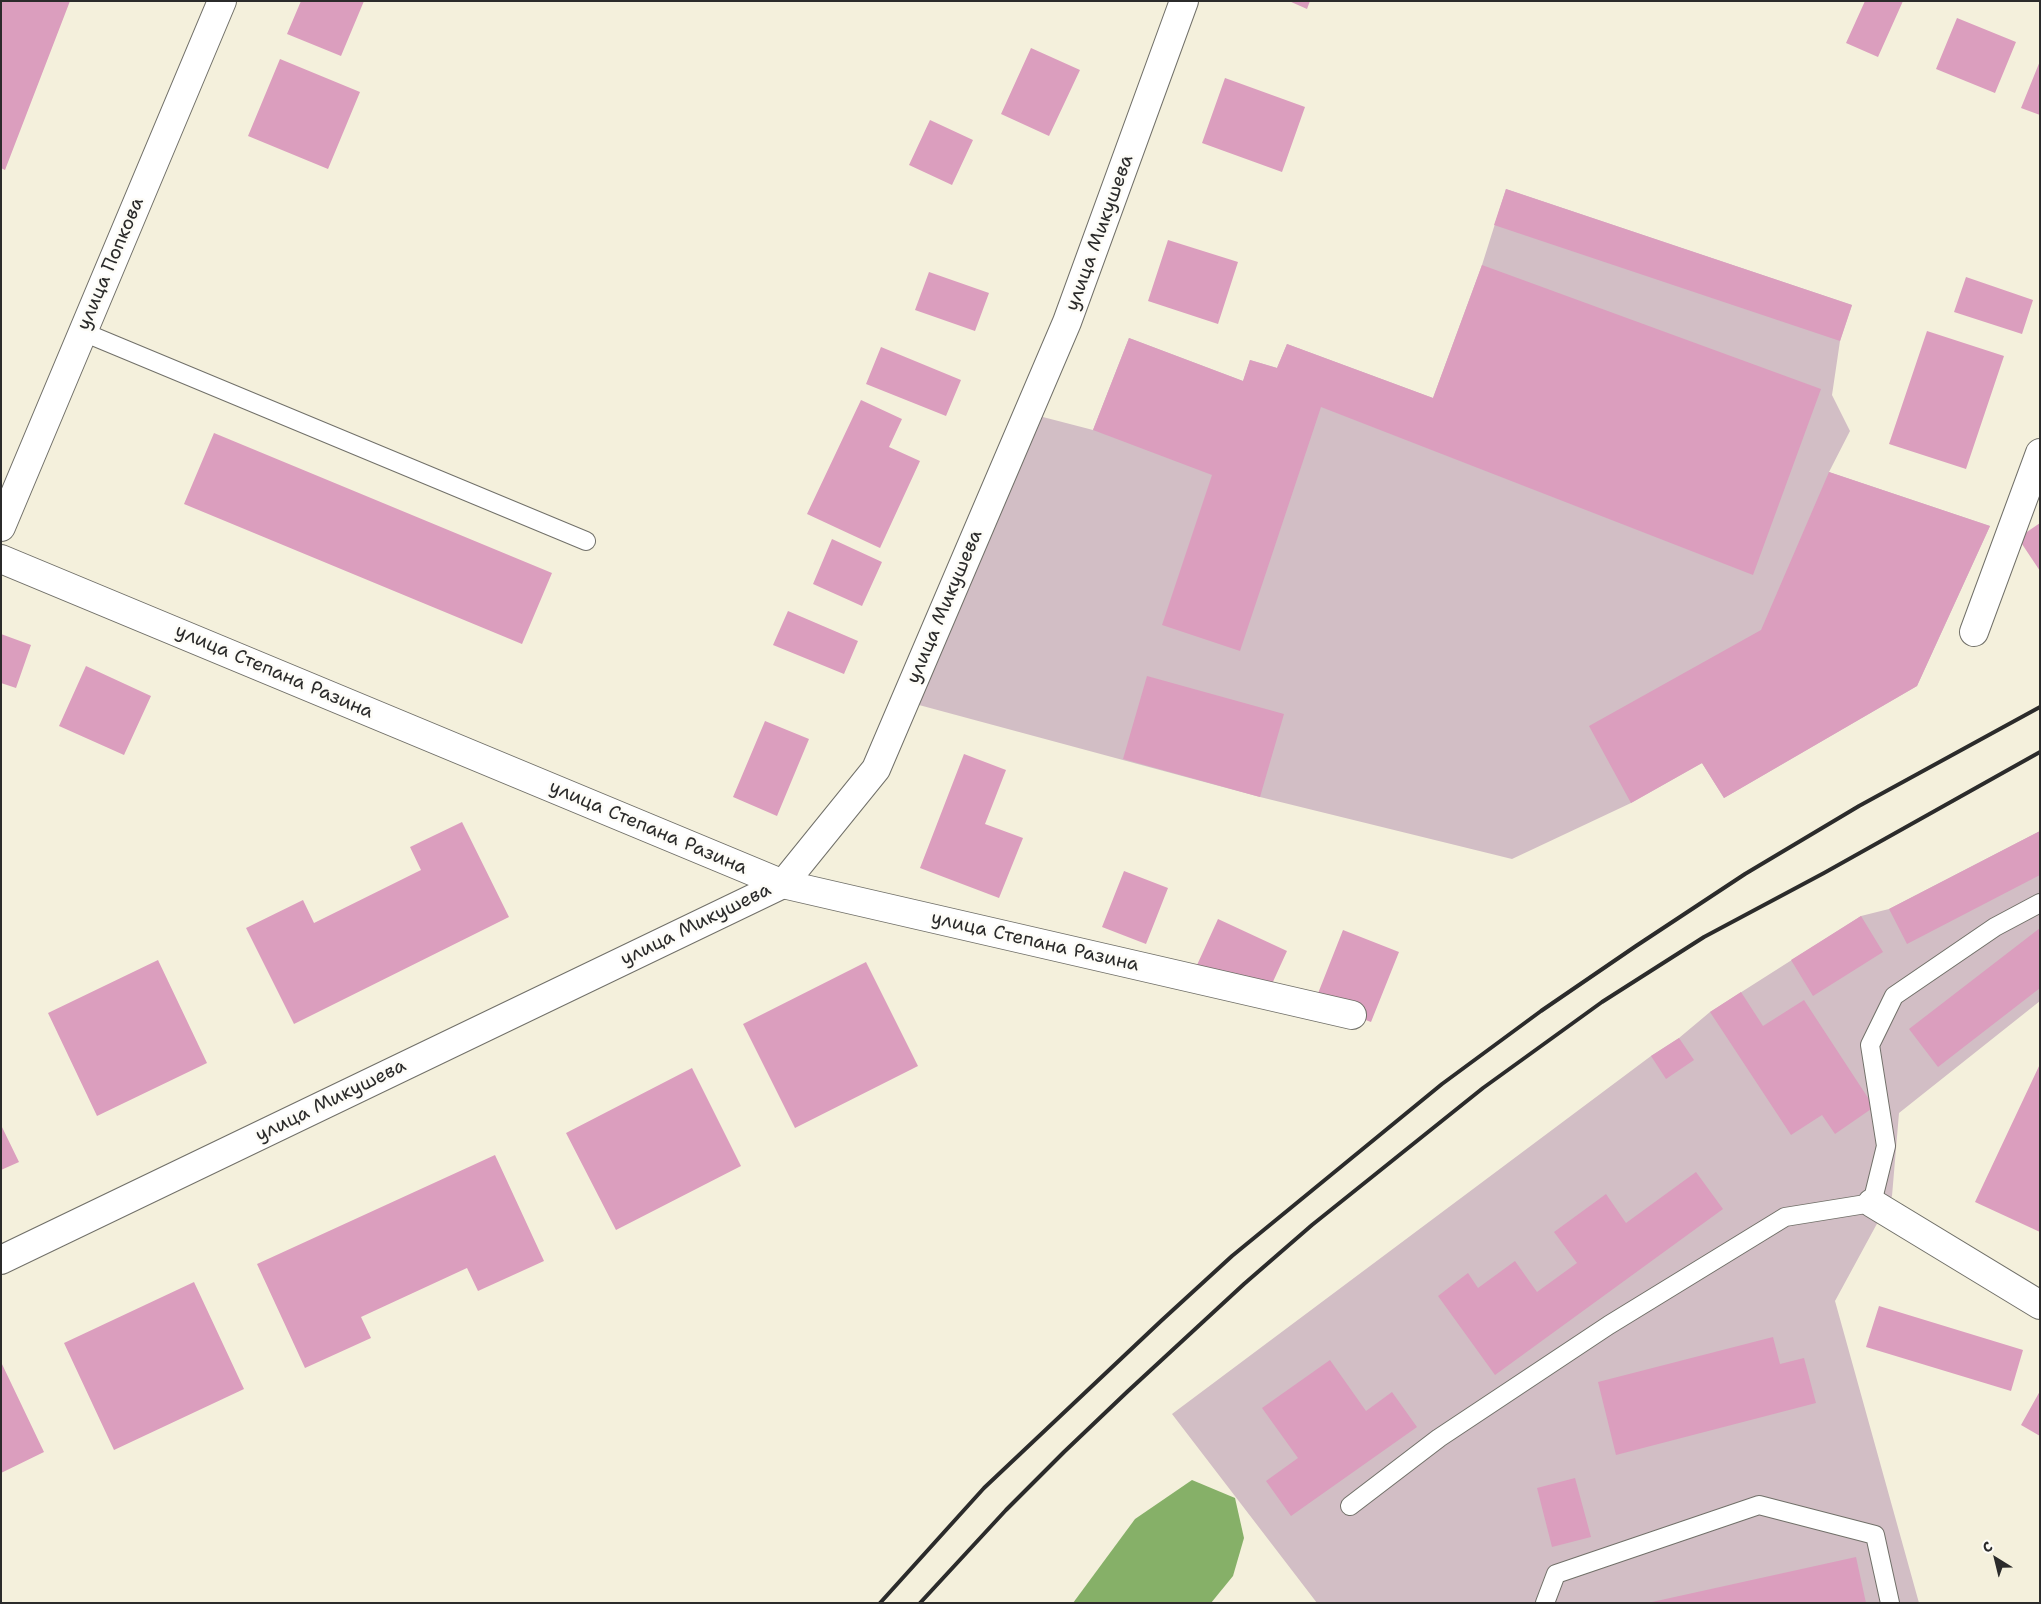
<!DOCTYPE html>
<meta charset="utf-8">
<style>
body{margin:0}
#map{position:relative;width:2041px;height:1604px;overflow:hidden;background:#f4f0dc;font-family:"Shantell Sans",sans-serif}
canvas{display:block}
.frame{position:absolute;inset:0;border:2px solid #2b2b2b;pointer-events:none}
.north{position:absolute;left:1971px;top:1534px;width:50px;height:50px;-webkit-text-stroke:4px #fdfcf7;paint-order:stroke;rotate:324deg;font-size:14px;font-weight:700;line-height:20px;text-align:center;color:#2b2b2b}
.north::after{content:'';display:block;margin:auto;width:18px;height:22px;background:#2b2b2b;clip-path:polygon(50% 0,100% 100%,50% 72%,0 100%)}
</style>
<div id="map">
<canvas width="2041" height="1604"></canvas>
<div class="frame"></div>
<div class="north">С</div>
</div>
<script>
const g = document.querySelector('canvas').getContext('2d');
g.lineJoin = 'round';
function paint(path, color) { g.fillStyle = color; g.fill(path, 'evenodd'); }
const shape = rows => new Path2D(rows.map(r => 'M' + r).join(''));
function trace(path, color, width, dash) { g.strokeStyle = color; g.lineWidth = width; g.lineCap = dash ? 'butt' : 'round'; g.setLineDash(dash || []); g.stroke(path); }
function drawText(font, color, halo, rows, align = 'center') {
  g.font = font + ' "Shantell Sans",sans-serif'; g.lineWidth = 5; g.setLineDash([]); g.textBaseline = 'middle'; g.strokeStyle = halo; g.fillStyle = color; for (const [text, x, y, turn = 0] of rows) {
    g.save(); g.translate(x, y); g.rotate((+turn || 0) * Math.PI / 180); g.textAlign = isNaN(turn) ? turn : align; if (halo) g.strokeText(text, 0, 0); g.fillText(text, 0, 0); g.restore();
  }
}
paint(shape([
 [1506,189,1852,305,1840,341,1832,395,1850,431,1829,472,1990,526,1917,686,1724,798,1702,763,1631,803,1512,859,1260,797,919,705,1039,416,1093,430,1129,338,1243,381,1250,360,1277,368,1287,344,1433,398,1482,265],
 [2040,831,2040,1001,1899,1113,1892,1196,1835,1301,1919,1603,1317,1603,1172,1414,1651,1056,1679,1038,1710,1012,1861,916,1889,909]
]), '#d2bec5');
paint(shape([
 [1192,1480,1235,1498,1244,1538,1233,1576,1211,1603,1073,1603,1135,1519]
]), '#86b068');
paint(shape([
 [1,1,70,1,5,170,1,168],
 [301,1,364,1,341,56,287,34],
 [1289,1,1310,1,1307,9],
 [1865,1,1903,1,1878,57,1846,43],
 [1957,18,2016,42,1995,93,1936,69],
 [1031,48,1080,70,1049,136,1001,114],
 [280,59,360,92,328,169,248,136],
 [2040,61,2040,115,2021,108],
 [1225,78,1305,107,1282,172,1202,143],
 [930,120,973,140,952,185,909,165],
 [1506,189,1852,305,1840,341,1494,225],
 [1168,240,1238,262,1218,324,1148,301],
 [1482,265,1821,389,1753,575,1321,407,1240,651,1162,625,1212,475,1093,430,1129,338,1243,381,1250,360,1277,368,1287,344,1433,398],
 [929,272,989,293,975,331,915,310],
 [1966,277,2033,300,2022,334,1954,312],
 [1927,331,2004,356,1966,469,1889,444],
 [881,347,961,380,946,416,866,384],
 [861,400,902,419,889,447,920,461,880,548,807,514],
 [214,433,552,573,522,644,184,504],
 [1829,472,1990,526,1917,686,1724,798,1702,763,1631,803,1589,726,1761,630],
 [2040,523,2040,571,2018,538],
 [832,539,882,562,862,606,813,584],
 [788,611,858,641,844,674,773,645],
 [1,634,31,645,16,688,1,683],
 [86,666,151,696,124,755,59,726],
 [1147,676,1284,714,1260,797,1123,759],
 [765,721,809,739,777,816,733,797],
 [964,754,1006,770,985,824,1023,838,999,898,920,868],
 [462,822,509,917,294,1024,246,928,303,900,314,923,421,870,410,847],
 [2040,831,2040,875,1907,944,1889,909],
 [1124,871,1168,888,1146,944,1102,927],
 [1861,916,1883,952,1813,996,1791,960],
 [1218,919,1287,951,1261,1008,1192,976],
 [2040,928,2040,988,1938,1067,1909,1029],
 [1343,930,1399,952,1371,1022,1315,1001],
 [158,960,207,1063,97,1116,48,1013],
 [866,962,918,1066,795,1128,743,1024],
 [1741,992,1763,1026,1804,1000,1874,1107,1835,1134,1822,1115,1791,1135,1710,1012],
 [1679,1038,1694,1060,1666,1079,1651,1056],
 [2040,1064,2040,1232,1975,1202],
 [692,1068,741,1166,616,1230,566,1133],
 [1,1125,19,1162,1,1170],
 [495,1155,544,1261,478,1291,467,1268,361,1317,371,1338,305,1368,257,1264],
 [1696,1172,1723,1209,1495,1375,1438,1296,1468,1273,1478,1288,1515,1261,1537,1292,1577,1263,1554,1232,1606,1194,1626,1223],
 [194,1282,244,1389,114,1450,64,1343],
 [1879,1306,2023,1350,2011,1391,1866,1347],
 [1773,1337,1780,1364,1804,1358,1816,1403,1616,1455,1598,1382],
 [1330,1360,1366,1411,1392,1392,1417,1427,1291,1516,1266,1481,1298,1458,1262,1408],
 [1,1362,44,1452,1,1473],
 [2040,1391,2040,1436,2021,1425],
 [1575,1478,1591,1537,1552,1547,1537,1488],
 [1856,1557,1866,1603,1652,1603,1652,1602]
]), '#db9ebe');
const service = shape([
 [83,332,586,541],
 [1350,1506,1439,1438,1609,1325,1785,1217,1872,1203,1886,1146,1870,1045,1894,996,1995,927,2040,903],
 [1545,1603,1556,1574,1759,1505,1875,1535,1890,1603]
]);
const minor = shape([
 [1,527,222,1],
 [1,559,783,884,1352,1015],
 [1974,632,2040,453],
 [1872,1203,2040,1305]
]);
const tertiary = shape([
 [1,1260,783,884,876,769,1067,322,1184,1]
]);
trace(service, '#717069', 20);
trace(minor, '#717069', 30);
trace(tertiary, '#717069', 30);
trace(service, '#fff', 18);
trace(minor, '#fff', 28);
trace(tertiary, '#fff', 28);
trace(shape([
 [880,1603,984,1488,1161,1321,1232,1256,1442,1084,1541,1011,1636,946,1745,874,1859,806,2040,707],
 [920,1603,1006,1510,1064,1452,1127,1392,1244,1284,1312,1225,1483,1088,1602,1002,1704,937,1824,873,2040,752]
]), '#2b2b2b', 4);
drawText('19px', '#2b2b2b', '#fdfcf7', [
 ["улица Микушева",1100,233,-70],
 ["улица Попкова",111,264,-67],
 ["улица Микушева",945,607,-67],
 ["улица Степана Разина",274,672,23],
 ["улица Степана Разина",648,828,23],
 ["улица Микушева",696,925,-26],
 ["улица Степана Разина",1035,942,13],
 ["улица Микушева",331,1101,-26]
]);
</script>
